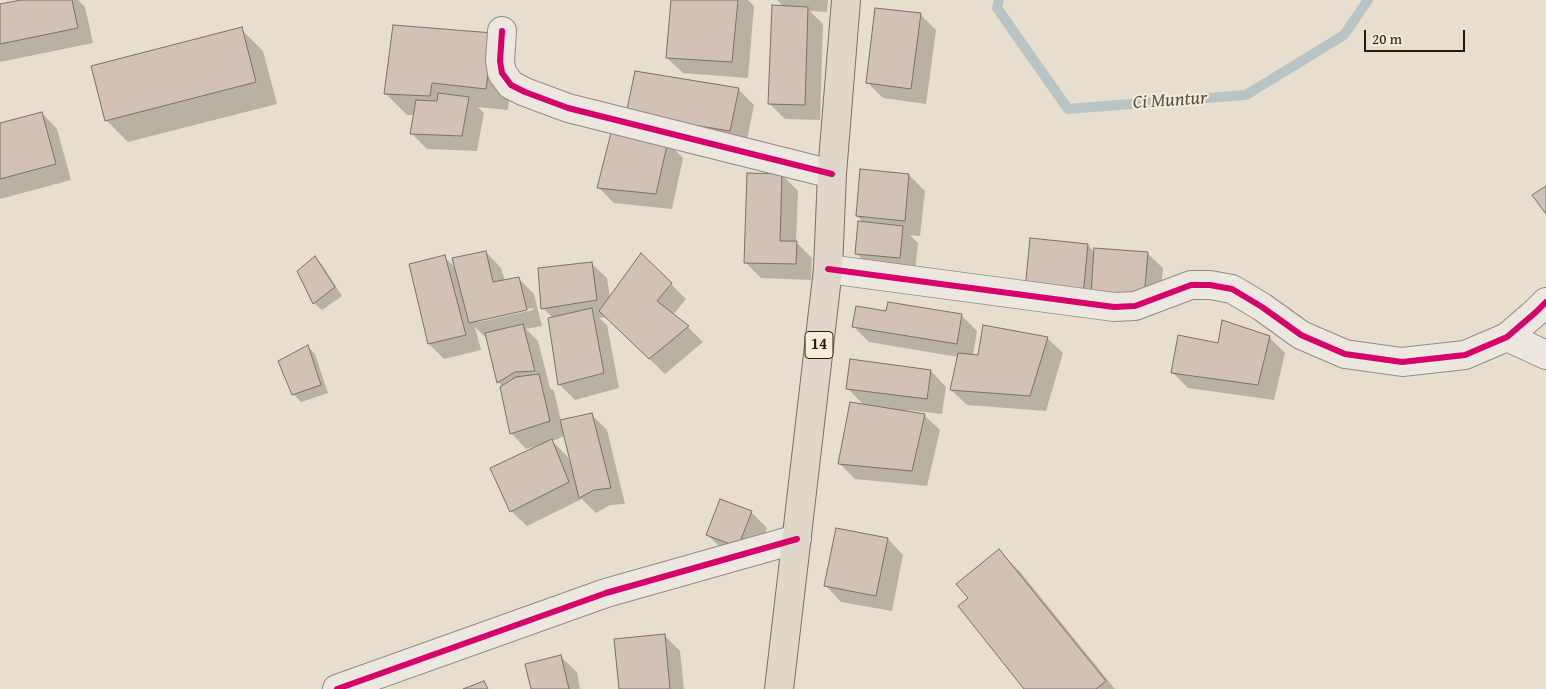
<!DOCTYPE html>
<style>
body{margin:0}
#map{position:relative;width:1546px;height:689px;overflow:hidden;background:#e8dece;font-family:"Gentium Book Plus",serif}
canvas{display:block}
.scale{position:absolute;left:1364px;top:30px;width:101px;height:22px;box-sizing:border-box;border:2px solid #2c1805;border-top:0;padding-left:6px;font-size:15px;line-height:18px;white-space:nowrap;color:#2c1805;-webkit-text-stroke:4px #f7ecd8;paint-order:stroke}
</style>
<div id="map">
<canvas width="1546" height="689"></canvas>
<div class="scale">20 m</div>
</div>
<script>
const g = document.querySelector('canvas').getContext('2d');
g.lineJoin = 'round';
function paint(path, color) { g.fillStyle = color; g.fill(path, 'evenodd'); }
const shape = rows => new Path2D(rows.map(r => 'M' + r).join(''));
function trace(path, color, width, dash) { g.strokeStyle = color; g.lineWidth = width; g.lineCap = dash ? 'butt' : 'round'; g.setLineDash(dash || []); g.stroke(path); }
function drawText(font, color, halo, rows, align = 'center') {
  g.font = font + ' "Gentium Book Plus",serif'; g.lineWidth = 4; g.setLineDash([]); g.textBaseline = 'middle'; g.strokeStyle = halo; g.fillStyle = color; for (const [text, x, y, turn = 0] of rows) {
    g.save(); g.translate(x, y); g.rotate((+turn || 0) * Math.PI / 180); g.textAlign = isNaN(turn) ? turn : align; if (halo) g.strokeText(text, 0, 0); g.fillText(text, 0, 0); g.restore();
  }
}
paint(shape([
 [27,0,78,0,85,7,93,43,0,62,0,6],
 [672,0,748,0,754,6,748,78,683,73,667,58],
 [777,0,828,0,827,12,810,11,823,24,820,120,785,119,769,103,784,7],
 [920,14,936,30,926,104,883,98,868,83],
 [241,29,263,51,277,104,128,142,106,120],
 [493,34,514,56,508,110,478,107,484,113,477,151,427,149,412,134,415,115,407,115,385,93],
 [738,89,754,105,746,145,643,129],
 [42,113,57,129,71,180,0,199,0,124],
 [668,143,683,158,672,209,614,203,598,187],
 [861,170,909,175,925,191,920,236,910,235,918,243,915,273,872,269,856,253,864,223,857,216],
 [782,175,798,191,796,242,812,258,811,280,761,278,745,262],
 [1088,245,1095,253,1147,253,1163,268,1159,313,1042,305],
 [486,252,501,268,505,281,518,278,534,294,542,326,526,329,538,341,550,388,554,391,561,421,592,415,607,430,625,504,610,505,596,513,582,499,527,526,511,511,540,446,539,445,526,449,511,433,502,386,498,382,487,338,486,338,475,327,481,350,444,359,429,344,410,265,444,257,456,268],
 [533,308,533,310,479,322,479,320],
 [565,436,572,464,571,465,567,456,552,441],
 [315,257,322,265,342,296,322,310,314,303],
 [591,263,607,278,610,298,671,284,686,299,673,315,688,327,703,342,665,374,606,317,599,318,607,325,619,388,575,400,559,384,553,318,543,308],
 [887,312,961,315,977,331,973,356,979,356,1047,338,1063,353,1046,411,967,405,951,390,958,357,869,342,854,327],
 [1269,337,1285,353,1274,400,1188,388,1172,372,1219,345],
 [307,346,315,354,328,393,301,402,293,394],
 [931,371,946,387,942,414,907,410,906,412,924,415,940,430,927,486,855,479,839,463,864,405,847,388],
 [751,512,767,528,754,562,723,550,708,535],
 [837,529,888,539,903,555,892,611,841,602,826,586],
 [999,551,1021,573,1115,689,1026,689,969,598],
 [664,635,680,651,684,689,621,689],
 [561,657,577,672,580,689,532,689]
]), '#0003');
trace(shape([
 [999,0,997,8,1068,109,1246,95,1344,35,1368,0]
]), '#b8c5c4', 10);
const building = shape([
 [21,0,72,0,78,28,0,44,0,4,21,0],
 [671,0,738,0,732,62,666,58,671,0],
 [772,5,808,7,805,105,768,104,772,5],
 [875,8,921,13,911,89,866,83,875,8],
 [393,25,493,33,486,89,432,83,430,96,384,94,393,25],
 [242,27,256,82,105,121,91,66,242,27],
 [635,71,739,88,730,131,626,114,635,71],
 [438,93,469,97,462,136,410,134,416,100,437,101,438,93],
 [42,112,56,164,0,179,0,123,42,112],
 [612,129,668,141,656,194,597,188,612,129],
 [860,169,909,174,905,221,856,216,860,169],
 [747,173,782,174,780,241,797,241,796,264,744,263,747,173],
 [1546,186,1546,214,1532,195,1546,186],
 [858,221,903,226,900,258,855,254,858,221],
 [1030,238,1088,244,1083,296,1025,290,1030,238],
 [1094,248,1148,252,1144,298,1091,294,1094,248],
 [486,251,493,282,519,277,527,310,469,323,452,258,486,251],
 [641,253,672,283,657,301,689,326,649,359,599,311,641,253],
 [445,255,466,335,428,344,409,264,445,255],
 [315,256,335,287,313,304,297,271,315,256],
 [592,262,597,300,541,309,538,268,592,262],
 [888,302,962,314,957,344,852,327,856,306,886,311,888,302],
 [592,308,604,373,558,385,548,318,592,308],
 [1222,320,1270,336,1258,385,1171,373,1178,335,1218,343,1222,320],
 [523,324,535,371,515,372,497,383,485,333,523,324],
 [983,325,1048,337,1030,396,950,390,958,353,978,355,983,325],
 [308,345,321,385,292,395,278,361,308,345],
 [850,359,931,370,927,399,846,389,850,359],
 [539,374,550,421,510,434,500,387,516,377,539,374],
 [850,402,925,414,912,471,838,464,850,402],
 [592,413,611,488,594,490,579,498,560,420,592,413],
 [552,439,569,482,510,512,490,468,552,439],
 [720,499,752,511,738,547,706,535,720,499],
 [836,528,888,538,876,596,824,586,836,528],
 [999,549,1106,681,1096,689,1024,689,958,606,968,598,956,584,999,549],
 [665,634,670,689,619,689,614,639,665,634],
 [561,655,569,689,531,689,525,664,561,655],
 [484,681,488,689,463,689,484,681]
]);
paint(building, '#d1c1b7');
trace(building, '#797167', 1);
const minor = shape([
 [502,31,500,61,502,73,511,85,525,92,568,108,832,174],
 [828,269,1114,307,1135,306,1191,285,1210,285,1232,289,1262,307,1301,335,1345,354,1402,362,1465,355,1507,337,1536,312,1546,302],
 [1507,337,1546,355],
 [337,689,606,593,797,539]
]);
const highway = shape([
 [779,689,828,269,832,174,846,0]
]);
trace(minor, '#948c81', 30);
trace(highway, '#797167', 30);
trace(minor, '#ece7df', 28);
trace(highway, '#e0d7ca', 28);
trace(shape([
 [502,31,500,61,502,73,511,85,525,92,568,108,832,174],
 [828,269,1114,307,1135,306,1191,285,1210,285,1232,289,1262,307,1301,335,1345,354,1402,362,1465,355,1507,337,1536,312,1546,302],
 [337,689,606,593,797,539]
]), '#d6006c', 6);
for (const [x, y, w] of [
 [819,345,28]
]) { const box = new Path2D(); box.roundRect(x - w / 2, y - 13.5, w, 27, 4); g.fillStyle = '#f7ecd8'; g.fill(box); trace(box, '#2c1805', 1); }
drawText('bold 16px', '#2c1805', null, [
 ["14",819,345]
]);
drawText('italic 19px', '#565146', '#f7ecd8', [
 ["Ci Muntur",1170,101,-4]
]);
</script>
